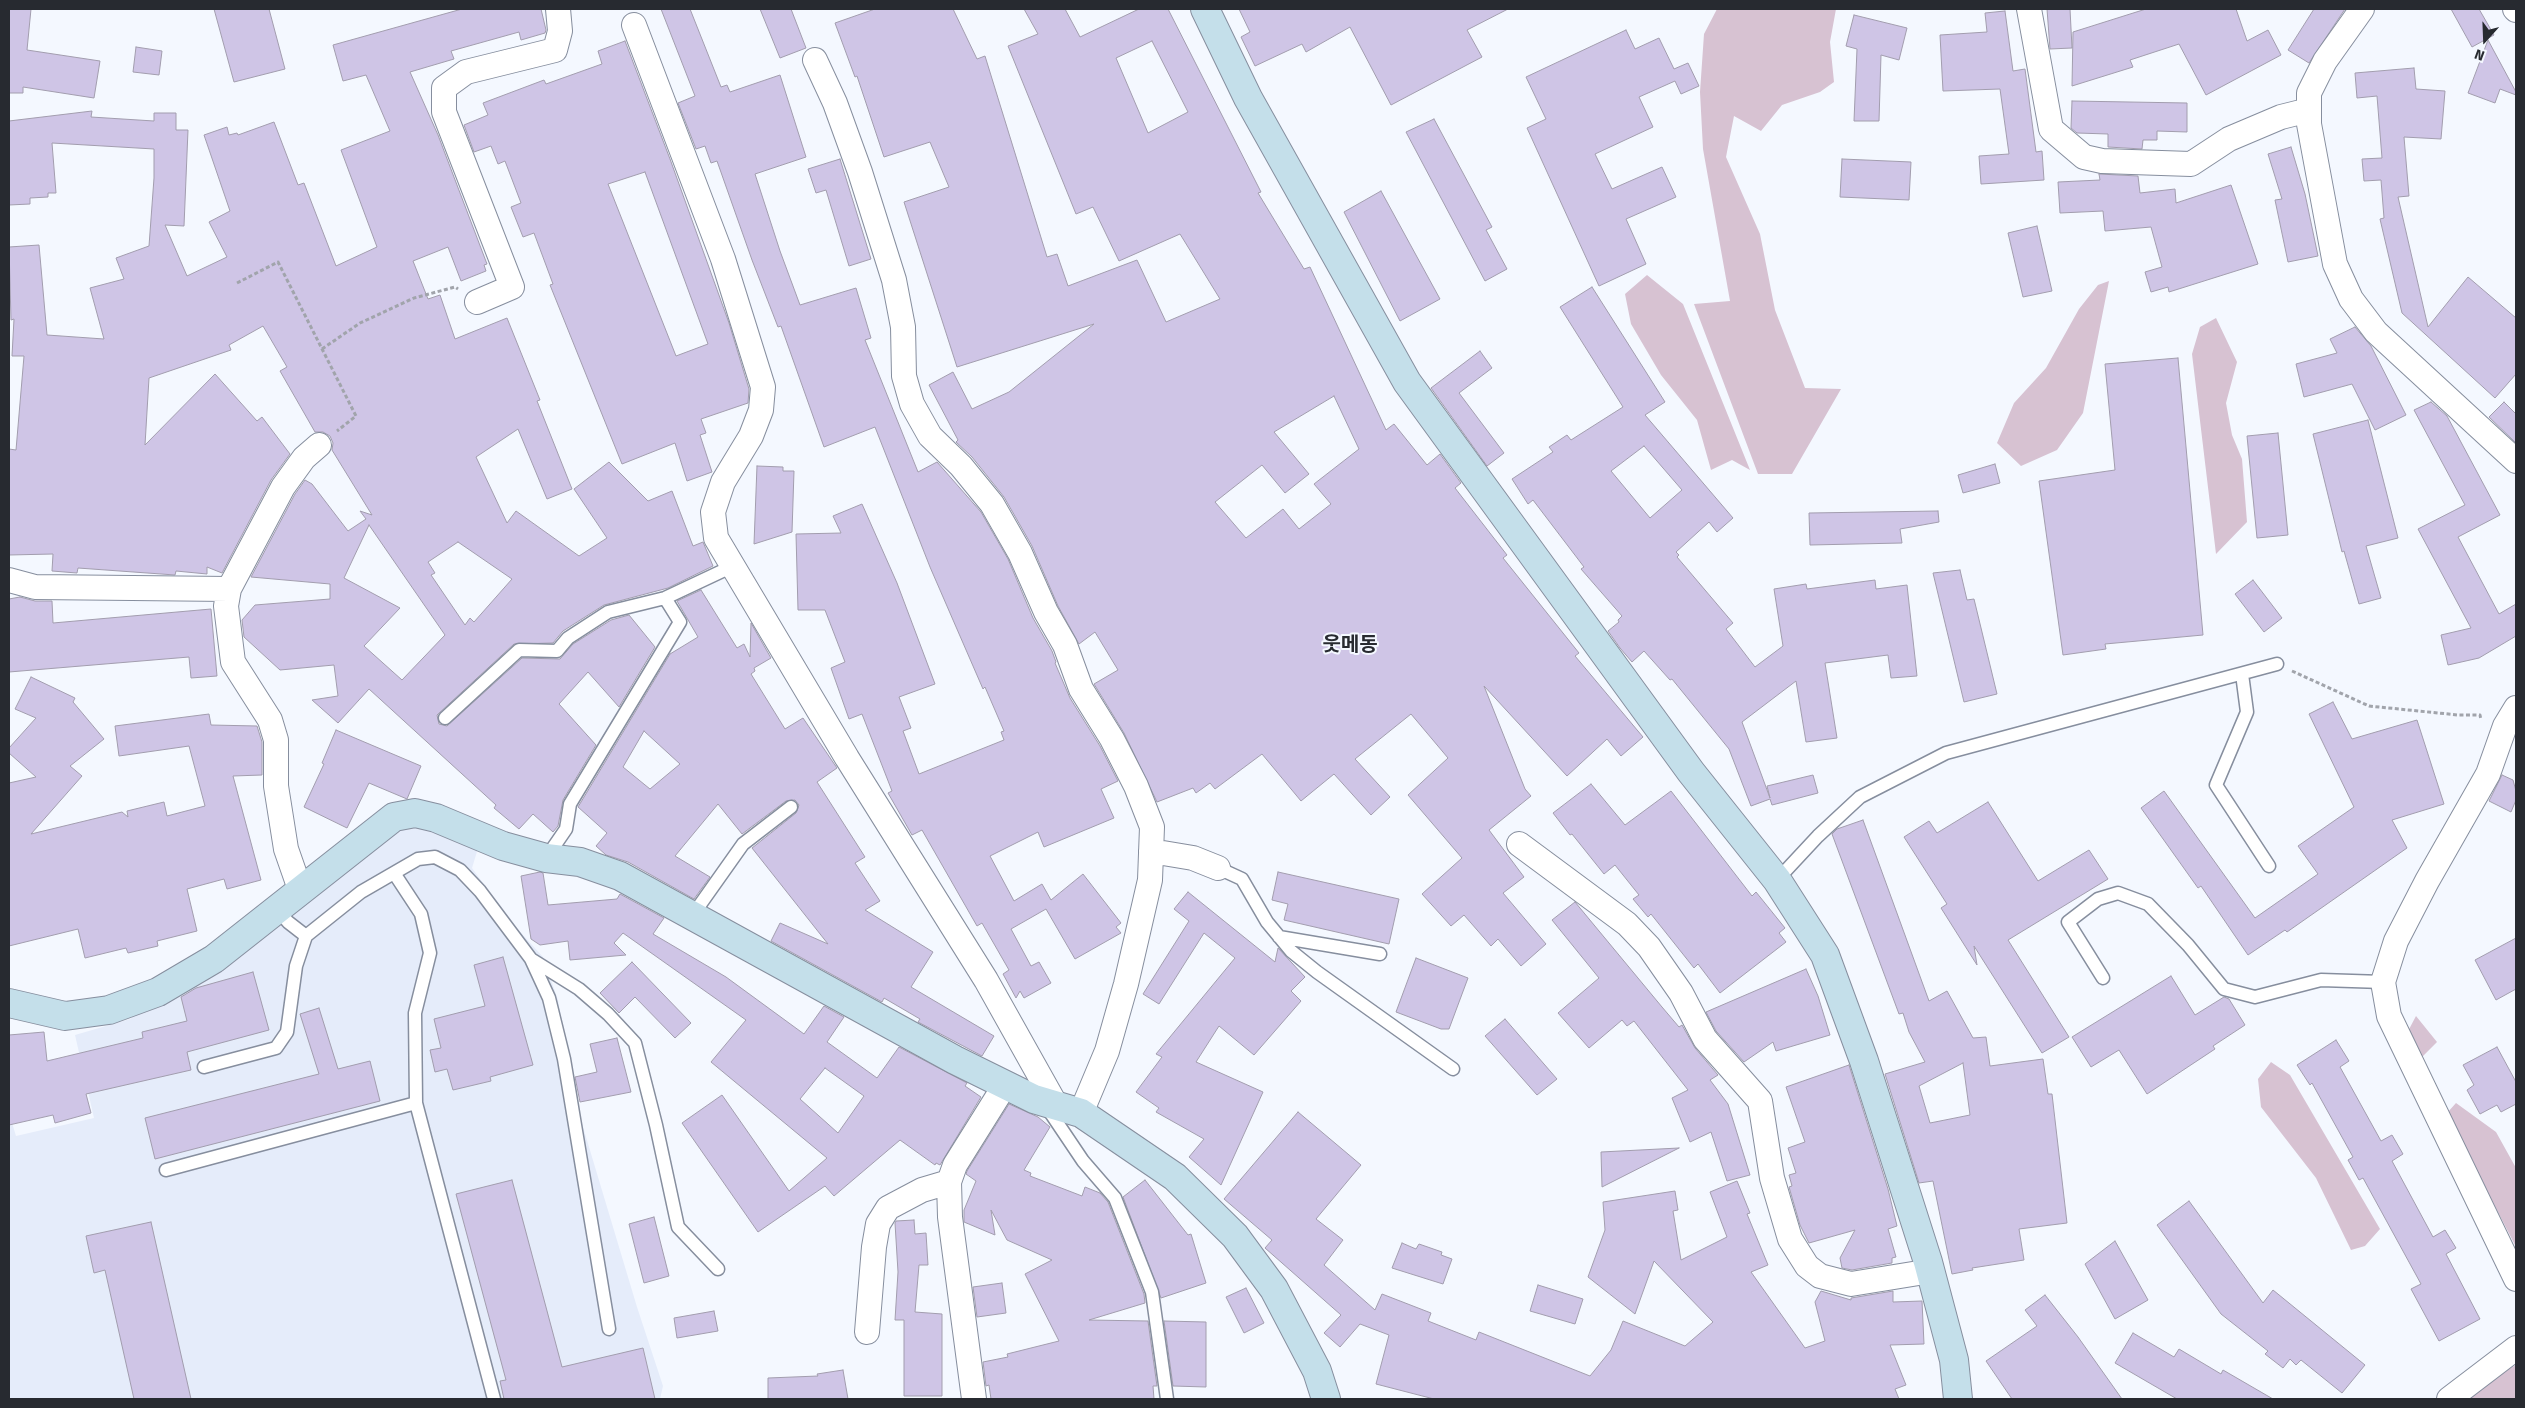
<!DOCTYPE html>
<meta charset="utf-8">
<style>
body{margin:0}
#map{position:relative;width:2525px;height:1408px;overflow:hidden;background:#f4f8ff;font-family:"Fira Sans",sans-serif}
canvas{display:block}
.frame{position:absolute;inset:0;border:10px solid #272a30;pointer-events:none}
.north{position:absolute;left:2460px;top:15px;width:50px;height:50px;-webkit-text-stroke:4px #f4f8ff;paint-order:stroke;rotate:200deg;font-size:14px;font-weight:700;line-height:20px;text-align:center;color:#272a30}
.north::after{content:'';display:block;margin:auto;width:18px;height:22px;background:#272a30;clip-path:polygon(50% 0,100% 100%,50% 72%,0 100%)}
</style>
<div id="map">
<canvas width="2525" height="1408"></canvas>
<div class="frame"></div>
<div class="north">N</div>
</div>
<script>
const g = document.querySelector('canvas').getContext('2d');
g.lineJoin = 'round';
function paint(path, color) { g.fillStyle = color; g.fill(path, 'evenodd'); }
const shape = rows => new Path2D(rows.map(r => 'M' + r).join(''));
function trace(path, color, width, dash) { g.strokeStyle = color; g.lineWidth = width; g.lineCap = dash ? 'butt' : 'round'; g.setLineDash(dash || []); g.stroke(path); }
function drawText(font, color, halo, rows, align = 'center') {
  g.font = font + ' "Fira Sans","Noto Sans KR",sans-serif'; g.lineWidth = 4; g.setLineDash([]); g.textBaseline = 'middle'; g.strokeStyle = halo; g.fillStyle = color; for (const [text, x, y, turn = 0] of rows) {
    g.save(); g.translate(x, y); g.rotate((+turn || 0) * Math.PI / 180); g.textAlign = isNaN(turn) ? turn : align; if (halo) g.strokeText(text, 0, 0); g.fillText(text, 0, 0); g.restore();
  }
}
paint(shape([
 [403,824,443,829,479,845,472,868,513,924,543,957,558,1000,577,1107,637,1307,663,1386,660,1399,9,1399,9,1113,16,1136,94,1118,75,1035,130,1019,180,986]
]), '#e5ecfa');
paint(shape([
 [1717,9,1836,9,1830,42,1834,82,1820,92,1782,105,1761,131,1734,116,1726,157,1760,234,1775,310,1805,388,1841,389,1792,474,1758,474,1694,304,1730,301,1703,149,1700,92,1704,34],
 [1647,275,1683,304,1750,470,1732,460,1711,470,1697,420,1661,375,1631,324,1625,294],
 [2109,281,2083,413,2057,450,2021,466,1997,443,2014,403,2046,368,2079,309,2098,285],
 [2216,318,2237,362,2226,403,2232,435,2242,459,2247,522,2216,554,2192,354,2200,327],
 [2416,1016,2437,1042,2422,1057,2406,1035],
 [2271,1062,2290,1075,2380,1229,2365,1246,2351,1250,2316,1178,2261,1107,2258,1079],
 [2456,1103,2496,1132,2516,1168,2516,1247,2447,1113],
 [2516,1365,2516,1399,2465,1399,2486,1382]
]), '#d7c2d2');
const building = shape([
 [9,9,31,9,27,50,100,61,94,98,23,87,23,93,9,93,9,9],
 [214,9,269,9,285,69,234,82,214,9],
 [462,9,541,9,546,30,545,33,521,40,519,32,451,51,454,59,410,72,438,135,487,264,484,265,486,271,461,281,448,247,413,261,428,299,440,295,455,339,507,318,540,400,537,401,572,489,547,499,518,429,476,457,507,523,516,511,579,556,607,538,574,489,609,462,648,501,672,491,693,546,703,542,713,566,668,588,604,605,563,631,553,643,514,644,437,715,439,724,447,726,522,658,560,659,573,644,611,620,629,615,655,647,619,707,588,672,559,704,596,745,563,800,558,826,553,832,533,814,519,829,494,808,496,805,369,689,338,723,312,700,338,696,334,665,280,670,244,637,242,620,255,605,330,599,330,584,251,577,295,494,305,480,312,484,348,531,366,519,360,511,372,515,332,450,333,443,330,436,323,432,315,432,280,371,287,367,263,326,229,345,231,350,149,378,145,445,215,374,257,421,262,417,290,454,271,480,222,573,207,567,207,574,176,571,175,575,78,568,77,573,52,571,53,554,9,555,9,449,16,450,24,356,12,356,14,319,11,320,9,247,39,245,47,335,104,339,90,288,124,279,116,258,149,246,154,178,154,149,52,143,56,193,48,193,48,197,30,198,30,204,9,205,9,121,92,111,91,117,154,121,154,113,176,113,176,130,188,130,184,226,165,225,187,276,227,257,209,222,230,211,204,135,227,127,229,135,237,133,238,135,274,122,298,185,304,183,336,266,377,247,341,150,390,131,366,75,343,81,333,45,462,9],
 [369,525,445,635,402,680,364,646,400,608,344,578,369,525],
 [458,542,512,579,474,622,470,618,465,625,431,575,435,573,428,562,458,542],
 [661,9,690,9,721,87,727,85,730,92,780,75,806,157,755,174,780,251,800,305,856,288,871,338,865,340,918,472,937,462,981,512,1008,559,1033,618,1052,651,1056,662,1055,663,1070,698,1100,746,1118,781,1101,789,1114,818,1044,847,1038,832,990,856,1014,901,1042,884,1051,900,1083,874,1121,923,1116,927,1121,933,1075,959,1046,909,1011,929,1031,966,1039,962,1051,983,1024,998,1020,991,1016,998,1003,974,1009,970,982,923,977,926,922,830,912,835,888,793,892,791,862,714,849,719,831,668,845,662,825,610,798,610,796,534,841,533,833,516,862,504,897,583,935,684,899,697,911,728,903,731,919,774,1004,740,1001,732,1004,731,985,687,983,689,930,567,875,427,824,447,781,326,778,327,752,260,717,161,711,163,705,146,696,149,678,103,695,96,661,9],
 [760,9,791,9,806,48,780,58,760,9],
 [875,9,953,9,977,59,985,56,1047,257,1057,254,1068,286,1137,260,1166,322,1220,299,1180,234,1119,261,1093,207,1076,214,1008,46,1038,34,1024,9,1065,9,1080,37,1139,9,1168,9,1261,192,1258,193,1304,269,1310,267,1386,430,1394,424,1427,465,1440,454,1461,483,1455,488,1507,555,1503,558,1579,653,1575,656,1643,737,1621,756,1607,739,1567,776,1484,686,1525,789,1531,796,1489,830,1524,877,1503,893,1546,944,1521,966,1498,939,1491,946,1464,915,1451,926,1422,894,1462,858,1408,795,1448,758,1411,714,1355,759,1390,797,1371,815,1334,774,1301,801,1262,754,1215,789,1210,783,1196,793,1193,788,1157,802,1124,733,1094,684,1118,670,1095,632,1079,644,1058,606,1032,546,1004,497,972,457,956,442,958,440,929,385,953,372,972,409,1009,392,1094,324,957,367,904,202,949,187,930,142,884,157,857,76,855,77,835,23,875,9],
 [1152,41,1188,112,1148,133,1116,58,1152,41],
 [1334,396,1359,449,1314,484,1331,504,1299,529,1283,509,1246,538,1215,502,1262,465,1285,493,1309,474,1274,432,1334,396],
 [1239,9,1508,9,1467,30,1482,57,1391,105,1350,27,1306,52,1302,44,1255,66,1241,37,1250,32,1239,9],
 [2047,9,2070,9,2072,48,2050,49,2047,9],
 [2146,9,2236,9,2247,41,2268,30,2281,55,2206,95,2179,44,2130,60,2133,67,2072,86,2073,32,2146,9],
 [2314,9,2345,9,2309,63,2288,50,2314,9],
 [2451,9,2479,9,2494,35,2472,47,2451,9],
 [2005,11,2013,71,2025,69,2036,152,2042,151,2044,180,1981,184,1979,156,2009,154,2000,89,1943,91,1940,35,1987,32,1985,13,2005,11],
 [1854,15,1907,28,1899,60,1881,55,1879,121,1854,121,1857,49,1846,46,1854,15],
 [1626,30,1635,49,1659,38,1674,69,1688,63,1699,86,1681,94,1675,81,1639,97,1653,127,1595,154,1612,189,1662,167,1676,197,1626,219,1646,264,1599,286,1527,128,1546,119,1526,77,1626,30],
 [2488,40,2516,92,2516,95,2500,89,2495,103,2468,93,2488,40],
 [625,41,670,159,729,323,749,389,748,403,701,419,706,433,700,435,712,472,687,481,675,443,622,464,550,285,553,284,534,233,523,237,511,207,521,203,505,161,498,164,491,146,474,152,464,125,488,115,483,103,544,80,546,84,602,64,598,51,625,41],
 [645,172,708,344,676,356,608,184,645,172],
 [136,47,162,51,159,75,133,72,136,47],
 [2414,68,2416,89,2445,91,2441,139,2404,137,2409,196,2398,197,2428,327,2468,277,2516,318,2516,374,2495,398,2402,313,2380,219,2384,218,2381,180,2364,181,2362,159,2382,158,2377,96,2357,98,2355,73,2414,68],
 [2072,101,2187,103,2187,132,2157,131,2157,140,2143,140,2142,149,2108,147,2108,134,2077,133,2071,128,2072,101],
 [1434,119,1492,227,1486,230,1507,269,1485,281,1406,132,1434,119],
 [2291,147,2305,194,2318,256,2288,262,2275,200,2282,199,2268,154,2291,147],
 [840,159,871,259,849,266,826,190,816,193,808,169,840,159],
 [1842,159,1911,162,1909,200,1840,197,1842,159],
 [2099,174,2138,176,2140,193,2175,189,2176,203,2231,185,2258,264,2169,292,2168,287,2151,292,2145,272,2162,267,2151,227,2105,231,2103,211,2060,213,2058,182,2100,180,2099,174],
 [1381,191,1440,299,1400,321,1344,212,1381,191],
 [2037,226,2052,291,2023,297,2008,233,2037,226],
 [1592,287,1665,402,1645,415,1733,518,1717,532,1709,522,1676,552,1679,555,1677,557,1733,623,1726,629,1755,667,1783,646,1774,589,1806,584,1807,589,1875,580,1876,589,1907,585,1917,676,1891,678,1888,655,1825,663,1837,738,1806,742,1796,681,1742,722,1770,798,1767,786,1813,775,1818,793,1772,805,1770,799,1751,806,1729,749,1672,679,1670,680,1644,651,1632,662,1620,648,1608,631,1619,622,1618,620,1622,616,1581,569,1584,567,1533,500,1528,504,1512,479,1553,452,1549,447,1567,435,1571,440,1623,407,1560,307,1592,287],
 [1644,446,1682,490,1650,518,1611,471,1644,446],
 [2355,327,2371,346,2406,415,2375,430,2352,384,2304,397,2296,364,2337,353,2330,339,2355,327],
 [1480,351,1492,368,1459,393,1504,453,1487,466,1431,388,1480,351],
 [2178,358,2203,635,2105,644,2106,649,2063,655,2039,481,2115,470,2105,364,2178,358],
 [2431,402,2447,416,2500,515,2458,537,2499,614,2516,604,2516,636,2479,658,2448,665,2441,635,2471,628,2418,529,2465,505,2414,410,2431,402],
 [2504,402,2516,414,2516,443,2489,417,2504,402],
 [2368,420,2398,538,2366,546,2381,598,2359,604,2344,551,2342,552,2313,434,2368,420],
 [2278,433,2288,535,2257,538,2247,436,2278,433],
 [1995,464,2000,483,1963,493,1958,475,1995,464],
 [757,466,783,467,783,471,794,471,792,532,754,544,757,466],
 [1938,511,1939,522,1900,529,1902,543,1810,545,1809,513,1938,511],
 [1960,570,1967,600,1974,599,1997,694,1964,702,1933,573,1960,570],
 [2253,580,2282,618,2264,632,2235,594,2253,580],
 [701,590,737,648,744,644,750,657,751,623,771,658,754,668,755,671,751,674,785,729,803,718,837,768,817,782,865,857,855,863,880,901,865,910,933,952,911,987,994,1036,982,1056,918,1022,920,1019,884,998,882,1002,771,941,780,923,828,944,752,848,796,813,799,805,795,800,786,801,742,834,718,804,675,856,710,877,694,899,628,862,606,855,596,846,607,833,578,807,670,654,698,637,677,601,701,590],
 [644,731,680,764,650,789,623,767,644,731],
 [20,597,35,601,52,601,53,623,211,609,217,676,191,678,189,657,9,672,9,599,20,597],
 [31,677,75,698,73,702,104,739,70,766,82,776,31,834,122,812,128,817,127,811,164,802,167,816,205,806,189,746,119,756,115,726,209,714,211,725,257,726,262,742,262,775,233,776,261,880,227,889,224,879,187,889,197,931,157,941,158,946,128,953,126,948,85,958,78,929,9,946,9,783,36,777,9,753,9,748,36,718,15,709,31,677],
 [2333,702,2352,739,2417,720,2444,804,2392,820,2407,848,2287,932,2285,930,2248,955,2201,886,2198,888,2141,808,2164,791,2255,918,2318,874,2298,846,2354,807,2309,714,2333,702],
 [336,730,421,766,407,799,369,783,347,828,304,807,324,764,322,763,336,730],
 [2502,775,2513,780,2516,791,2516,800,2511,812,2489,801,2502,775],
 [1591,784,1625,825,1671,791,1752,896,1756,892,1785,928,1779,933,1786,942,1720,993,1698,964,1694,968,1651,914,1648,917,1633,899,1639,895,1615,865,1604,874,1572,834,1570,835,1553,813,1591,784],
 [1988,802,2038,881,2089,850,2108,879,2008,940,2069,1037,2042,1053,1974,946,1977,965,1941,908,1947,904,1904,837,1929,821,1937,833,1988,802],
 [1863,820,1929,1001,1947,991,1973,1038,1986,1037,1990,1066,2043,1059,2048,1094,2052,1094,2067,1223,2019,1229,2024,1260,1972,1268,1973,1270,1952,1274,1933,1181,1919,1183,1885,1074,1925,1062,1909,1032,1903,1013,1899,1014,1832,834,1837,829,1863,820],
 [1963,1063,1970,1115,1930,1123,1919,1086,1963,1063],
 [540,872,543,873,548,905,617,899,620,894,664,918,653,934,726,977,804,1034,824,1006,844,1017,827,1042,877,1078,899,1047,967,1083,965,1086,981,1097,940,1165,936,1163,935,1165,900,1140,834,1196,825,1186,758,1232,682,1123,722,1095,789,1191,827,1158,711,1062,746,1020,623,933,614,943,626,955,570,960,568,941,540,945,531,939,521,876,540,872],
 [825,1068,864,1096,838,1133,800,1099,825,1068],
 [1278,872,1399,899,1389,944,1284,920,1288,904,1272,900,1278,872],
 [1188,892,1275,962,1278,948,1305,977,1291,991,1301,1001,1254,1055,1219,1026,1196,1062,1263,1092,1221,1185,1189,1157,1204,1139,1156,1112,1159,1108,1136,1092,1162,1057,1156,1054,1235,958,1204,933,1159,1004,1143,994,1189,921,1174,909,1188,892],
 [1575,902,1662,1007,1679,1027,1682,1025,1695,1048,1718,1075,1710,1080,1728,1104,1750,1175,1727,1181,1711,1132,1690,1142,1672,1098,1688,1090,1634,1021,1627,1026,1622,1020,1589,1048,1558,1013,1599,978,1552,920,1575,902],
 [2516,938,2516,989,2496,1000,2475,960,2516,938],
 [503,957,533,1065,490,1077,491,1081,453,1090,447,1069,435,1072,430,1050,441,1048,434,1019,485,1006,474,965,503,957],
 [1416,958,1468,978,1449,1029,1441,1029,1396,1012,1416,958],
 [632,962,691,1023,675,1038,635,997,619,1013,600,993,632,962],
 [1806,969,1818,996,1830,1035,1776,1051,1773,1042,1744,1062,1716,1031,1706,1012,1806,969],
 [253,972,269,1030,187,1052,191,1070,86,1094,91,1113,55,1123,53,1115,9,1125,9,1035,44,1032,47,1061,143,1038,142,1032,187,1021,181,997,196,988,253,972],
 [2171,976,2195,1015,2224,997,2229,999,2245,1025,2213,1046,2215,1049,2147,1094,2119,1050,2091,1067,2072,1037,2171,976],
 [319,1008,338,1069,370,1061,380,1101,155,1159,145,1118,319,1074,300,1014,319,1008],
 [1505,1019,1557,1079,1537,1095,1485,1036,1505,1019],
 [617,1038,631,1092,580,1102,575,1077,597,1072,590,1044,617,1038],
 [2336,1040,2349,1061,2340,1067,2381,1141,2392,1135,2403,1154,2392,1161,2433,1237,2445,1230,2456,1248,2446,1254,2480,1319,2439,1341,2411,1289,2421,1284,2363,1178,2359,1180,2348,1160,2353,1157,2312,1083,2310,1085,2297,1065,2336,1040],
 [2497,1047,2516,1082,2516,1104,2501,1112,2497,1105,2480,1114,2467,1090,2474,1085,2463,1065,2497,1047],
 [1849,1065,1888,1189,1897,1226,1888,1229,1896,1257,1892,1258,1892,1263,1852,1270,1842,1268,1840,1258,1855,1230,1809,1243,1800,1225,1789,1187,1792,1186,1789,1175,1796,1173,1788,1148,1805,1142,1786,1087,1849,1065],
 [1009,1104,1038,1117,1050,1127,1024,1170,1031,1173,1030,1176,1082,1196,1085,1187,1100,1193,1108,1202,1144,1294,1145,1303,1089,1320,1148,1321,1157,1386,1153,1386,1154,1399,991,1399,989,1385,986,1386,983,1362,1008,1357,1007,1354,1059,1341,1025,1274,1052,1260,1007,1240,991,1210,995,1235,964,1222,964,1210,976,1181,966,1174,967,1171,1009,1104],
 [1298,1112,1361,1165,1316,1219,1343,1240,1324,1265,1375,1310,1382,1294,1431,1313,1428,1321,1476,1340,1479,1332,1590,1376,1611,1350,1623,1321,1685,1346,1713,1322,1654,1261,1635,1314,1588,1277,1605,1230,1603,1202,1675,1191,1678,1210,1673,1211,1681,1260,1727,1237,1710,1192,1737,1181,1750,1213,1747,1214,1768,1265,1751,1272,1805,1348,1825,1341,1815,1302,1821,1291,1851,1300,1851,1298,1893,1291,1893,1302,1922,1301,1924,1344,1890,1345,1906,1385,1895,1389,1899,1399,1434,1399,1376,1384,1389,1335,1360,1324,1340,1347,1324,1333,1341,1315,1265,1248,1272,1240,1224,1199,1298,1112],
 [1679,1148,1602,1187,1601,1152,1679,1148],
 [512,1180,562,1367,643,1348,655,1399,504,1399,500,1381,506,1380,456,1194,512,1180],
 [1145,1180,1188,1235,1191,1234,1206,1283,1161,1298,1123,1197,1145,1180],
 [2189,1201,2263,1303,2273,1290,2365,1365,2342,1393,2301,1360,2296,1365,2290,1359,2283,1368,2265,1354,2268,1351,2221,1314,2157,1225,2189,1201],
 [654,1217,669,1276,644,1283,629,1224,654,1217],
 [914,1220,915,1234,926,1233,928,1265,919,1265,915,1312,942,1314,942,1396,904,1396,904,1320,895,1320,898,1272,895,1223,896,1221,914,1220],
 [151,1222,191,1399,134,1399,105,1270,94,1273,86,1236,151,1222],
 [2115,1241,2148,1300,2115,1319,2085,1264,2115,1241],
 [1402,1243,1416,1249,1419,1244,1442,1252,1441,1255,1452,1259,1443,1284,1392,1268,1402,1243],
 [1002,1283,1006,1313,977,1317,973,1287,1002,1283],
 [1538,1285,1583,1299,1575,1324,1530,1311,1538,1285],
 [1246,1288,1264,1323,1244,1333,1226,1297,1246,1288],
 [2045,1295,2078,1337,2122,1399,2012,1399,1986,1361,2037,1326,2025,1310,2045,1295],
 [714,1311,718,1331,677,1338,674,1318,714,1311],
 [1164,1321,1206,1322,1206,1387,1173,1386,1164,1321],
 [2133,1333,2174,1357,2179,1349,2221,1374,2223,1370,2273,1399,2177,1399,2115,1363,2133,1333],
 [843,1370,848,1399,768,1399,768,1378,818,1376,817,1374,843,1370]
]);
paint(building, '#cfc5e6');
trace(building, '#a29dae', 1);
const lane = shape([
 [2242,674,2247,712,2216,785,2269,866],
 [445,718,519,650,557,651,568,638,608,612,665,598,733,566],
 [546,858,566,829,570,804,680,622,665,598],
 [1218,868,1242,879,1267,922,1291,951,1317,972,1453,1069],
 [1777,880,1818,836,1860,797,1946,753,2277,664],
 [278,910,288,922,306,936],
 [692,916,743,844,791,807],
 [1279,937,1380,954],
 [531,959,549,998,564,1059,609,1329],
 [2103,978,2068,922,2098,899,2118,893,2148,904,2188,945,2224,989,2255,997,2321,980,2383,982],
 [204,1067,276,1048,287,1032,296,966,306,936,361,892,418,859,435,857,460,870,480,891,531,959,579,989,608,1014,635,1043,656,1125,678,1227,718,1269],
 [416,1103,494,1399],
 [1046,1106,1083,1161,1115,1198,1152,1292,1167,1399],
 [166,1170,416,1103,415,1013,430,953,421,914,394,873]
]);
const street = shape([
 [2029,9,2051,129,2084,157,2102,161,2191,164,2229,139,2281,117,2309,110],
 [2362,9,2325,61,2309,93,2309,124,2335,264,2351,299,2376,332,2516,461],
 [2515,9,2516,10],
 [634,25,723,259,763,387,761,410,751,436,723,482,713,512,716,538,847,758,986,980,1056,1105],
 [815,60,835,103,860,172,894,280,903,327,904,376,912,404,930,436,961,466,992,504,1020,553,1046,612,1065,645,1081,689,1112,739,1136,786,1152,827,1150,880,1126,984,1107,1051,1081,1113],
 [477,302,512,287,444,112,444,88,466,72,555,50,560,31,558,9],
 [9,580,35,587,229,589],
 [2516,708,2505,726,2488,774,2427,881,2396,941,2383,982,2389,1016,2516,1279],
 [1519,844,1627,924,1649,947,1681,993,1705,1039,1760,1101,1772,1178,1790,1239,1807,1266,1820,1276,1851,1284,1931,1271],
 [1151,851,1193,858,1218,868],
 [301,892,286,849,276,786,276,740,270,720,233,662,226,606,229,589,283,487,304,458,319,445],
 [867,1332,874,1247,878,1224,888,1208,922,1190,949,1182],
 [974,1399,950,1217,949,1182,955,1165,1005,1085],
 [2449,1399,2516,1348]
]);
const secondary = shape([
 [1205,9,1248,98,1407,382,1691,772,1777,880,1825,955,1864,1061,1928,1262,1954,1360,1958,1399],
 [9,1003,65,1016,109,1010,158,992,214,959,394,817,415,813,436,818,503,846,546,858,580,862,620,876,955,1060,1034,1099,1081,1113,1175,1177,1235,1236,1274,1289,1317,1371,1326,1399]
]);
trace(lane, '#868e9e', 15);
trace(street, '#868e9e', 26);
trace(secondary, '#868e9e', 30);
trace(shape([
 [237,283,278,262,356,416,337,431],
 [322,349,360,323,414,298,455,287,458,289],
 [2292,671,2369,706,2458,715,2480,715,2481,720]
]), '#a1a4ab', 3, [4, 2.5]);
trace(lane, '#fff', 12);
trace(street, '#fff', 24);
trace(secondary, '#c4dfea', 28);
drawText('bold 20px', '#272a30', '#f4f8ff', [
 ["웃메동",1350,645]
]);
</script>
